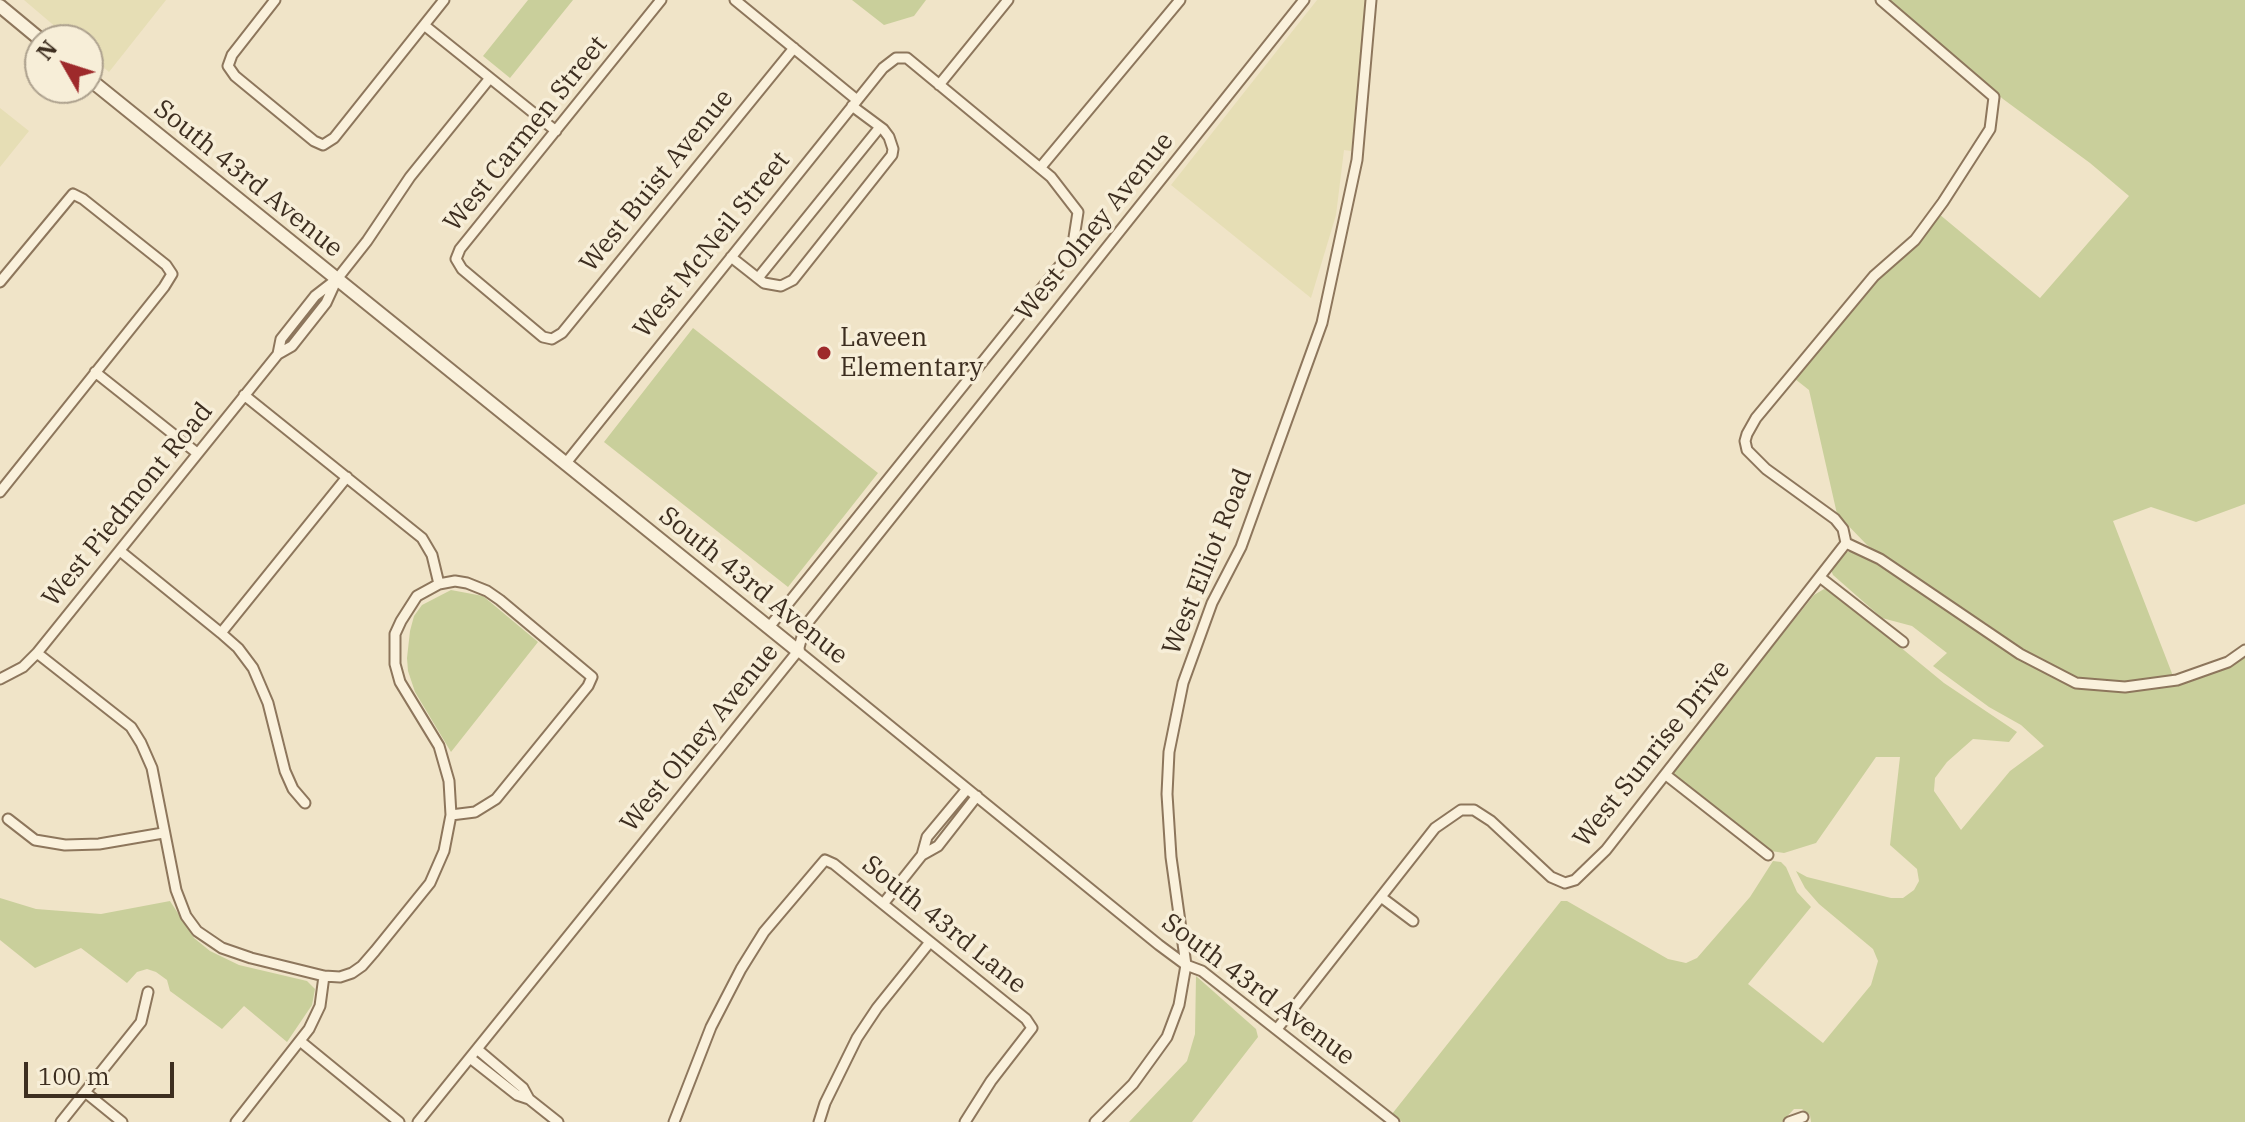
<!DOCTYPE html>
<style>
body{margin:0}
#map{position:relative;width:2245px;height:1122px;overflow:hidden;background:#f0e4c8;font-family:"IBM Plex Serif",serif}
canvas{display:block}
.north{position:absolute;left:24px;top:24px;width:80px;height:80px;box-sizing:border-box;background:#f7eed8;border:2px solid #ada18e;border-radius:50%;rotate:309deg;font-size:22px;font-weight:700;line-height:32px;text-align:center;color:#3d2e20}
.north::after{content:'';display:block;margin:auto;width:28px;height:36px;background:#9e2a2b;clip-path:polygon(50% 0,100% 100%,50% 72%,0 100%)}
.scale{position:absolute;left:24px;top:1062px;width:150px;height:36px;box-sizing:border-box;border:4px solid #3d2e20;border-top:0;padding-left:10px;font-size:24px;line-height:28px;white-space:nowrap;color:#3d2e20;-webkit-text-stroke:6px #f7eed8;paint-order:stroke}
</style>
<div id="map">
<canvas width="2245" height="1122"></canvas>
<div class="north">N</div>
<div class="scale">100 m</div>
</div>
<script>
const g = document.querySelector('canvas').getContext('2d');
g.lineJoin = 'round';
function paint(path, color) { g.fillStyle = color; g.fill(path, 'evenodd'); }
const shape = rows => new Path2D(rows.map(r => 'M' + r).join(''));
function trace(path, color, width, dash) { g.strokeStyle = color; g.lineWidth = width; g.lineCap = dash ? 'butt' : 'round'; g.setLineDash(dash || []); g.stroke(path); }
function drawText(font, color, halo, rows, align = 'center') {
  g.font = font + ' "IBM Plex Serif",serif'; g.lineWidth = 7; g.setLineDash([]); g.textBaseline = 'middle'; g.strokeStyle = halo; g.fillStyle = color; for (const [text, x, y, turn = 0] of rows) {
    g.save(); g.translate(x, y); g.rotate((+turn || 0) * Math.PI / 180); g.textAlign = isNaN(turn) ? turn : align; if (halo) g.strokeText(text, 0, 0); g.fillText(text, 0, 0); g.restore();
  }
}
paint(shape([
 [24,0,166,0,109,72,88,54,88,40,71,40],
 [1317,0,1368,0,1351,151,1344,150,1336,215,1311,298,1171,185],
 [0,108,29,131,0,167]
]), '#e6deb5');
paint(shape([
 [528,0,573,0,510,78,483,56],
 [852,0,926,0,914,16,884,25],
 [1890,0,2245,0,2245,504,2196,522,2151,507,2113,521,2173,676,2127,681,2079,679,2056,671,2024,652,1986,623,1920,583,1867,545,1837,514,1809,390,1795,379,1877,278,1939,214,2040,298,2129,196,2090,163,2003,99],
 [693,328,878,473,788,587,604,442],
 [1846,552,1858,552,1977,627,2018,656,2073,686,2174,684,2245,655,2245,1122,1811,1122,1810,1115,1802,1109,1794,1109,1782,1122,1402,1122,1392,1114,1561,901,1567,901,1668,959,1686,963,1697,958,1750,897,1773,861,1781,862,1786,867,1797,892,1811,907,1748,984,1823,1043,1871,985,1878,961,1873,949,1819,904,1805,888,1796,871,1807,877,1891,898,1903,898,1914,890,1919,881,1917,869,1890,845,1900,757,1876,757,1816,843,1784,853,1771,851,1671,773,1814,595,1824,589,1832,591,1944,683,2017,732,2009,742,1973,739,1947,762,1935,778,1934,791,1961,830,2010,771,2044,746,2021,725,1989,707,1933,666,1947,653,1912,626,1882,618,1833,575,1831,570],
 [451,590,483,596,538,642,451,752,415,692,408,671,407,658,410,631,414,616,422,605],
 [0,898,36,909,101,914,170,901,194,938,210,951,239,965,307,981,315,989,312,1005,287,1042,244,1006,222,1029,170,991,167,980,156,972,147,969,137,972,127,983,81,948,35,968,0,940],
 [1196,976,1256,1029,1258,1037,1192,1122,1129,1122,1187,1061,1195,1034]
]), '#c9cf9b');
const minor = shape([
 [275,0,232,55,228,66,235,76,314,141,323,145,334,138,444,0],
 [661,0,460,249,456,259,462,269,543,337,552,339,562,333,794,48],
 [735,0,857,100],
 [424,25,556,131],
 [939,85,1008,0],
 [1040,168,1180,0],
 [731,257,764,283,781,286,793,280,892,155,893,149,889,137,883,129,852,106],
 [758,278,880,127],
 [0,282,73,194,83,199,166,265,172,274,164,287,0,492],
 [278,354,281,339,315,296,337,279,367,241,410,177,490,78],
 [95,372,197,453],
 [244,395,422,538,432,555,439,584],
 [566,463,883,68,896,58,907,58,1051,177,1078,212,1073,244,1066,258,770,626],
 [1846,543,1843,529,1835,519,1766,469,1747,450,1745,441,1747,434,1756,418,1874,276,1915,240,1943,202,1990,129,1994,97,1881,0],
 [1846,543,1880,559,2020,654,2076,683,2125,687,2177,680,2228,662,2245,650],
 [120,551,221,633,238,648,253,668,268,703,285,771,293,789,305,803],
 [1821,578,1903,642],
 [221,633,347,477],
 [798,651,1159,945,1186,965,1202,971,1394,1122],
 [37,653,131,727,141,743,152,768,176,890,186,916,197,931,222,948,251,958,324,976,340,977,352,973,362,966,375,951,430,883,444,851,451,815,449,781,439,746,400,682,395,664,395,634,401,621,417,596,439,584,455,581,467,583,487,591,500,600,592,677,588,686,496,799,475,812,451,815],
 [0,679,23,667,37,653,278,354,292,346,326,303,337,279],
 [1666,775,1768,855],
 [8,819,35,840,65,845,99,844,163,833],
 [922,855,927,837,967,789],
 [1381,897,1413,921],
 [883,904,922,855,938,846,977,796],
 [1277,1029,1435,828,1461,810,1474,810,1491,821,1551,877,1565,883,1575,880,1606,850,1846,543],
 [300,1041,399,1122],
 [477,1049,523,1088,529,1099],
 [470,1058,517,1095,529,1099,558,1122],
 [85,1092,122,1122],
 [61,1122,141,1022,148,992],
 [236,1122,309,1029,320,1006,324,976],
 [418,1122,798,651,805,626,1304,0],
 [674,1122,711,1027,741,969,764,932,825,860,834,864,883,904,1026,1019,1032,1028,991,1081,965,1122],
 [819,1122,825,1103,857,1038,877,1008,930,942],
 [1095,1122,1133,1084,1167,1037,1179,1005,1186,965,1171,857,1167,794,1169,752,1183,683,1212,603,1241,547,1322,323,1357,160,1371,0],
 [1789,1122,1803,1117]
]);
const tertiary = shape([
 [0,6,41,40],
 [88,78,798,651]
]);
trace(minor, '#8d765c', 13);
trace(tertiary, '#8d765c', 16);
trace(minor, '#faf1dc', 9);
trace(tertiary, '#faf1dc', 12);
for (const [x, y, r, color] of [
 [824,353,8,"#9e2a2b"]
]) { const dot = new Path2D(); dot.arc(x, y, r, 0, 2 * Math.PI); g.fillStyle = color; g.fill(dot); trace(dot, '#f7eed8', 3); }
drawText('26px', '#3d2e20', '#f7eed8', [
 ["West Carmen Street",526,134,-51],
 ["South 43rd Avenue",248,179,39],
 ["West Buist Avenue",657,181,-51],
 ["West Olney Avenue",1095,227,-51],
 ["West McNeil Street",712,245,-51],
 ["West Piedmont Road",128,505,-51],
 ["West Elliot Road",1208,562,-68],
 ["South 43rd Avenue",753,586,39],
 ["West Olney Avenue",700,738,-51],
 ["West Sunrise Drive",1652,754,-51],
 ["South 43rd Lane",944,925,39],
 ["South 43rd Avenue",1258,990,37]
]);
drawText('26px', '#3d2e20', '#f7eed8', [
 ["Laveen",840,338],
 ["Elementary",840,368]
], 'left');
</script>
